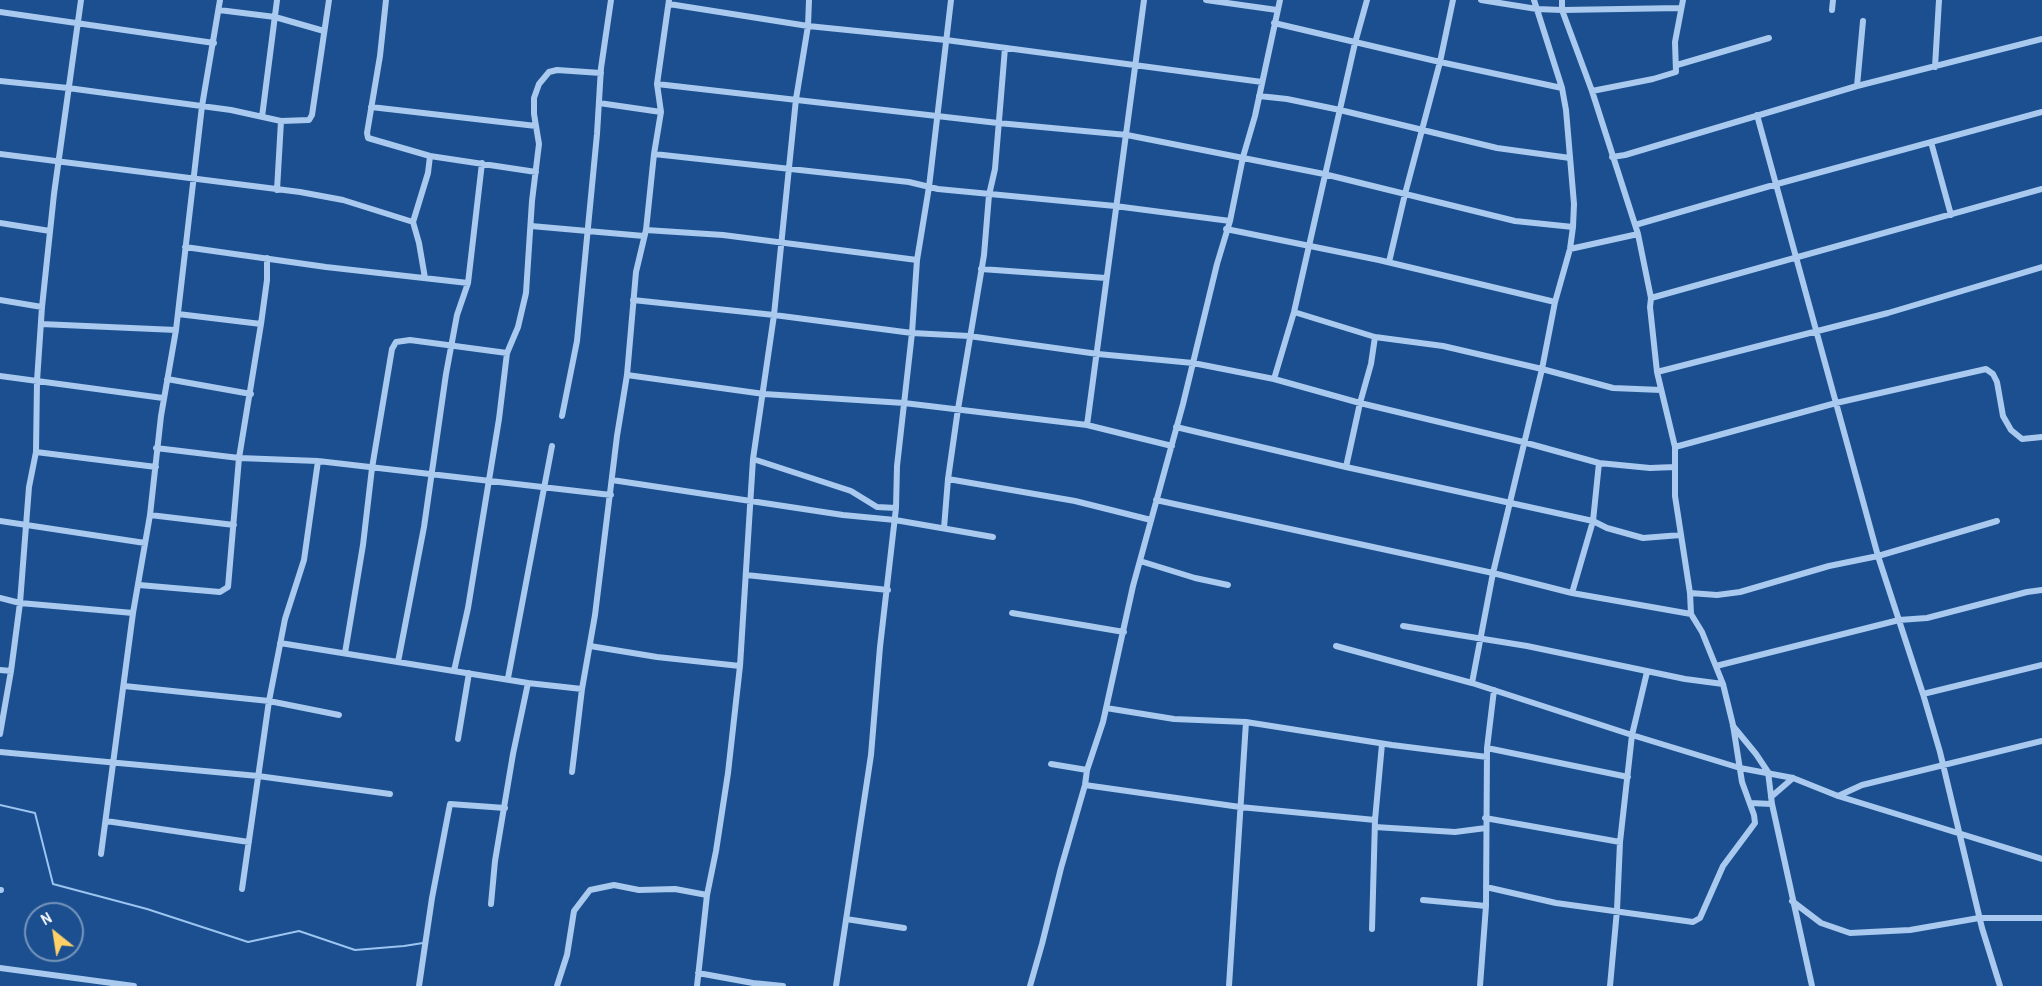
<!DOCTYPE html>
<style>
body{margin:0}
#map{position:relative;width:2042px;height:986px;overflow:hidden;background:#1b4f8f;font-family:"Archivo Narrow",sans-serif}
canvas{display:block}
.north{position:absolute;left:24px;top:902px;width:60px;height:60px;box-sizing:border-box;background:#1b4f8f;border:2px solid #7695bc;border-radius:50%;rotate:330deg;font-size:16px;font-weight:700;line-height:24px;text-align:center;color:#fff}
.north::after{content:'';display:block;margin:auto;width:21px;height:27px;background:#ffd166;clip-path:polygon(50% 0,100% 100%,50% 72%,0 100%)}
</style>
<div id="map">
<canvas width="2042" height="986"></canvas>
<div class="north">N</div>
</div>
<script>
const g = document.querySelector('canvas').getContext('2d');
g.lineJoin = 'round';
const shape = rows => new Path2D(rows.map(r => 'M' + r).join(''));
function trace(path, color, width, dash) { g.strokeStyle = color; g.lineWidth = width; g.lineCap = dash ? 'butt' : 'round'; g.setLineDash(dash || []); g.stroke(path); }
trace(shape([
 [0,805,35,813,53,884,147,909,248,942,299,931,355,950,404,946,423,943]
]), '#9cc4f0', 2);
trace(shape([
 [386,0,380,56,367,133,368,138,430,156,536,172],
 [1206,0,1277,10],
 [1481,0,1537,9,1562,10,1681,8],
 [669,4,808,26,946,40,1262,82],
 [219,10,275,17,324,31],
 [1832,10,1833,0],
 [0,12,214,43],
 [1274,23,1440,62,1562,88],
 [1677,65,1769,38],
 [1935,67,1939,0],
 [0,81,68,88,231,110,281,121,309,120,312,115,329,0],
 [657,84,998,123,1127,135,1324,174,1515,221,1573,227],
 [1857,86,1863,21],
 [1592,91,1653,79,1676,72,1675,42,1683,0],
 [1259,96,1287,99,1340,110,1497,148,1570,158],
 [599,103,661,112],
 [371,107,536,126],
 [1757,115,1878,556,1923,694,1940,752,1982,928,2000,986],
 [262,117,277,0],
 [1931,142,1951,215],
 [0,154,300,192,343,200,413,222],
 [654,154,909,182,938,189,1115,206,1230,221],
 [1612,157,1625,155,1857,86,2042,39],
 [277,190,281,121],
 [0,223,50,231],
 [1635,225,1777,184,2042,112],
 [531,226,644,236],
 [1226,229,1379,260,1555,302],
 [646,230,723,235,917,260],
 [185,247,326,267,468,283],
 [1570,249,1638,234],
 [1389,262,1405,194,1440,62,1453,0],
 [981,269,1106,278],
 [425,278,419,243,413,222,428,173,430,156],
 [1651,298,2042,189],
 [0,300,42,307],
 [633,300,774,315,912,333,969,336,1098,354,1193,363,1274,379,1360,403,1523,442,1599,463,1650,468,1675,467],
 [1294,312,1375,337,1443,346,1542,369,1613,388,1661,390],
 [178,314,261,324],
 [41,324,176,330],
 [1657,372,1888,313,2042,267],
 [627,375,764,394,904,403,1087,425,1172,446],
 [0,376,163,398],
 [167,379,251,394],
 [1274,379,1294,312,1355,43,1367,0],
 [562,416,577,341,597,134,601,68,611,0],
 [1087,425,1144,0],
 [1176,427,1346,467,1593,521,1607,528,1643,538,1681,535],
 [1675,447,1836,403,1986,369,1993,374,1997,382,2003,416,2011,430,2022,439,2042,437],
 [156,448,239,458,318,461,611,495],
 [36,452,156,467],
 [753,459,851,491,877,507,896,508],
 [1346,467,1360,403,1371,364,1375,337],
 [948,479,1075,501,1151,520],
 [612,480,843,515,895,520,993,537],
 [1156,500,1493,573,1572,593,1691,614],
 [150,515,234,525],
 [0,521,145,543],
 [944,528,948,479,958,409,984,255,989,195,995,169,1005,48],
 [1140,561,1195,578,1228,585],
 [746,575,888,590],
 [139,585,220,592,228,587,239,458,261,324,267,280,267,258],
 [1572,593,1593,521,1599,463],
 [1690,593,1717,595,1740,592,1829,566,1878,556,1997,521],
 [0,598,20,603,133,613],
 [1012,613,1124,632],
 [1403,626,1527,646,1685,679,1723,684],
 [280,643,528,683,582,689],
 [590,646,657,657,740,666],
 [1336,646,1472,683,1632,735,1740,768,1793,778,1838,796,2042,859],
 [345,653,363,545,372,468,392,349,396,342,410,340,507,353],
 [398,662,424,527,446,374,457,315,468,283,482,163],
 [1716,666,1899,620,1927,618,2027,592,2042,590],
 [0,670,11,671,20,603,29,487,36,452,37,381,42,307,54,194,81,0],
 [454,671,468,608,499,419,507,353,518,327,526,293,532,201,539,144,534,114,534,98,539,84,549,72,557,70,601,73],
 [508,678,552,446],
 [1472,683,1493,573,1542,369,1555,302,1570,249,1573,227,1574,204,1566,110,1562,88,1534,0],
 [124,686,269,701,339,715],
 [1923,694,2042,665],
 [1106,708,1174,719,1246,722,1392,745,1487,757],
 [1733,726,1756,754,1768,772,1772,804,1812,986],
 [0,734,11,671],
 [458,739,469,673],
 [1487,748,1628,777],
 [0,752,258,776,390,794],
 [1051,764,1087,770],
 [572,772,582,689,595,615,617,436,627,375,636,272,646,230,654,154,661,112,657,84,669,0],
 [1085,785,1240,807,1375,820],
 [1838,796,1862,785,2042,741],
 [1771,797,1793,778],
 [1750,803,1772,804],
 [1485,818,1620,842],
 [106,821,249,842],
 [1375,827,1455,832,1486,828],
 [101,854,133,613,150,515,161,416,176,330,202,106,220,0],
 [1486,887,1556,903,1693,922,1700,918,1723,866,1755,823,1754,815,1742,782,1733,725,1723,684,1702,632,1691,614,1690,593,1675,496,1675,447,1657,372,1650,307,1651,298,1638,234,1592,91,1562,10,1562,0],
 [242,889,269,701,285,619,304,560,318,461],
 [0,890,1,890],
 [1423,900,1486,906],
 [1792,901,1821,923,1850,933,1910,930,1979,918,2042,918],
 [491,904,495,861,513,754,528,683],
 [846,919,904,928],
 [1372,929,1375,820,1382,744],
 [0,968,134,986],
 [698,973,753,983,783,986],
 [419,986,432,898,450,804,505,808],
 [557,986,567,955,574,911,590,890,614,885,639,890,675,889,707,895],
 [697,986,707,895,716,851,728,773,740,666,753,459,774,315,796,99,808,26,809,0],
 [836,986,871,755,880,647,896,508,897,466,912,333,917,260,929,187,951,0],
 [1030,986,1042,944,1061,868,1085,785,1087,770,1103,722,1133,586,1183,404,1217,264,1230,221,1243,157,1255,116,1280,0],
 [1229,986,1246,722],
 [1480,986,1486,906,1487,748,1494,690],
 [1610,986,1617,910,1620,842,1632,735,1647,672]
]), '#a9c9ee', 6);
</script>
